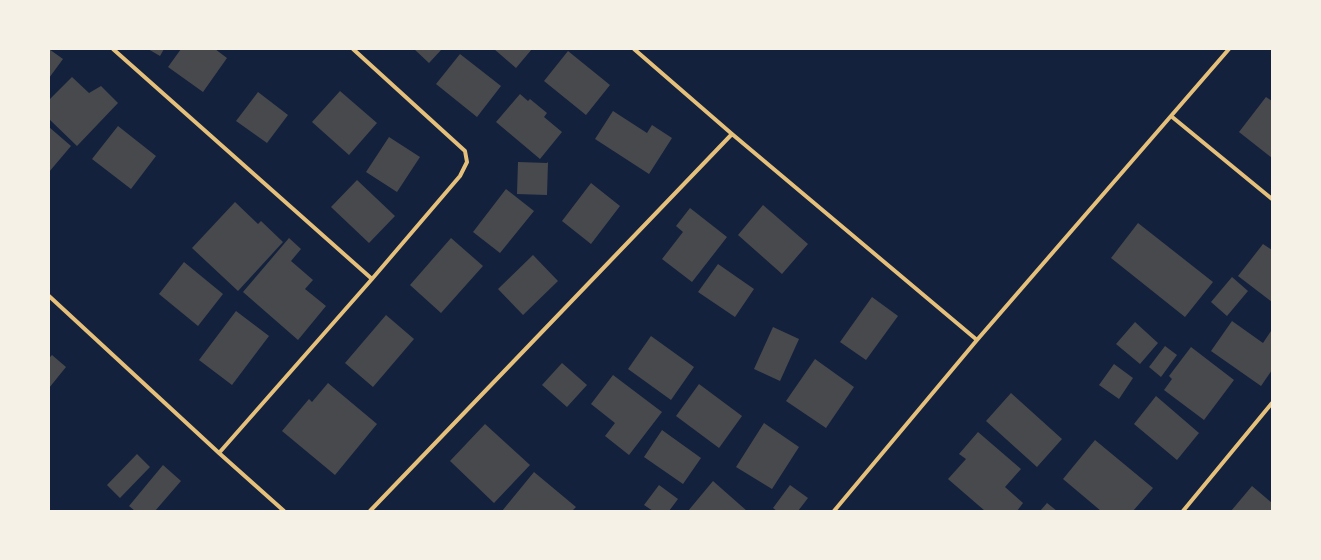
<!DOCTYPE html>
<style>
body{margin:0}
#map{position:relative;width:1321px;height:560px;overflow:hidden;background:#14213d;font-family:"DM Sans",sans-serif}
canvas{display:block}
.frame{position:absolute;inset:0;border:50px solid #f6f1e7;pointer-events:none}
</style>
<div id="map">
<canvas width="1321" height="560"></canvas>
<div class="frame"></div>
</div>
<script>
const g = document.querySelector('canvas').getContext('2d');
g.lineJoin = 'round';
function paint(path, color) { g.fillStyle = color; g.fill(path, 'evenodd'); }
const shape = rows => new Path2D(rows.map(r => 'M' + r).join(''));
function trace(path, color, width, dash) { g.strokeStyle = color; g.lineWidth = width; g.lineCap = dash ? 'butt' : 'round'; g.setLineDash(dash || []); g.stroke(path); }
paint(shape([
 [49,49,63,59,49,78],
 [148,49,164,49,160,56],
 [181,49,215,49,227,58,203,92,168,67],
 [414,49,442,49,429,63],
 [494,49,532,49,516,68],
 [568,51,610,85,586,115,544,81],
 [460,54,501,86,477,117,436,84],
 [72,77,89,93,101,86,118,103,77,146,49,119,49,100],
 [340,91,377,123,349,155,312,122],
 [258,92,288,115,267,143,236,121],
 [520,94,528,101,530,99,547,113,544,117,562,132,540,159,496,122],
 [1266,97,1272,101,1272,158,1239,132],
 [613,111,647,133,652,125,672,138,649,174,595,139],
 [118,126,156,156,131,189,92,159],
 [49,127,71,146,49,172],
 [389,137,420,157,397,192,366,172],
 [518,162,547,163,548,162,547,195,517,194],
 [357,180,395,216,369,243,331,207],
 [591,183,620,206,591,244,562,221],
 [506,189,534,211,500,253,473,232],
 [235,202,258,224,261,221,283,242,238,291,192,248],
 [763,205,808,244,782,274,738,235],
 [690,208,727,237,692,282,662,259,683,232,676,226],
 [1138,223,1213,282,1185,317,1111,258],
 [289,238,301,249,291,261,313,280,305,289,326,306,298,340,243,292],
 [451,238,483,266,441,313,410,285],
 [1263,244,1272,250,1272,302,1238,276],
 [533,255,558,281,523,315,498,289],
 [184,262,223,294,198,326,159,294],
 [718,264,754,289,735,317,698,292],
 [1232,277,1248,291,1227,316,1211,302],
 [872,297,898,316,866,360,840,342],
 [236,311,269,336,232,385,199,360],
 [386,315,414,339,373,387,345,363],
 [1232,321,1263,343,1271,331,1272,332,1272,370,1261,386,1211,351],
 [1135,322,1158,343,1140,364,1116,344],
 [773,327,799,339,780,381,754,369],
 [651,336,694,367,671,400,628,369],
 [1165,346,1177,355,1161,377,1149,367],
 [1191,347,1234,380,1204,420,1164,390,1172,379,1169,376],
 [52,355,66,367,49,388,49,358],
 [815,359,854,387,826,428,786,401],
 [562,363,587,385,567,407,542,385],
 [1114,364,1133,378,1119,399,1099,385],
 [613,375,662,412,629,455,605,436,615,423,591,404],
 [328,383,377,424,335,475,282,431,309,399,312,402],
 [699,384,742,416,719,448,676,416],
 [1011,393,1062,439,1037,467,986,421],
 [1156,396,1199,433,1177,460,1134,424],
 [764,423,799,447,772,489,736,467],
 [485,424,530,465,494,503,450,461],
 [662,430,701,458,683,484,644,457],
 [978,432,1021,469,1005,487,1023,503,1017,511,985,511,948,479,966,459,959,454],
 [1095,440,1153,488,1133,511,1101,511,1063,479],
 [137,454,150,467,120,498,107,485],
 [163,465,181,481,155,511,135,511,129,506],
 [534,472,576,507,572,511,502,511],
 [713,481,747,511,688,511],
 [659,485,678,499,669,511,653,511,644,505],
 [790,485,808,498,798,511,777,511,773,508],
 [1252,486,1272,503,1272,511,1231,511],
 [1047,503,1057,511,1040,511]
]), '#48494c');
trace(shape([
 [113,49,372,279],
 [634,49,732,134,977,340],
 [1171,116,1272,199],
 [49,296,219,453,284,511],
 [219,453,372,279,460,176,467,162,465,151,353,49],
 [370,511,732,134],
 [834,511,977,340,1229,49],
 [1183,511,1272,403]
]), '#e5c07b', 4);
</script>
